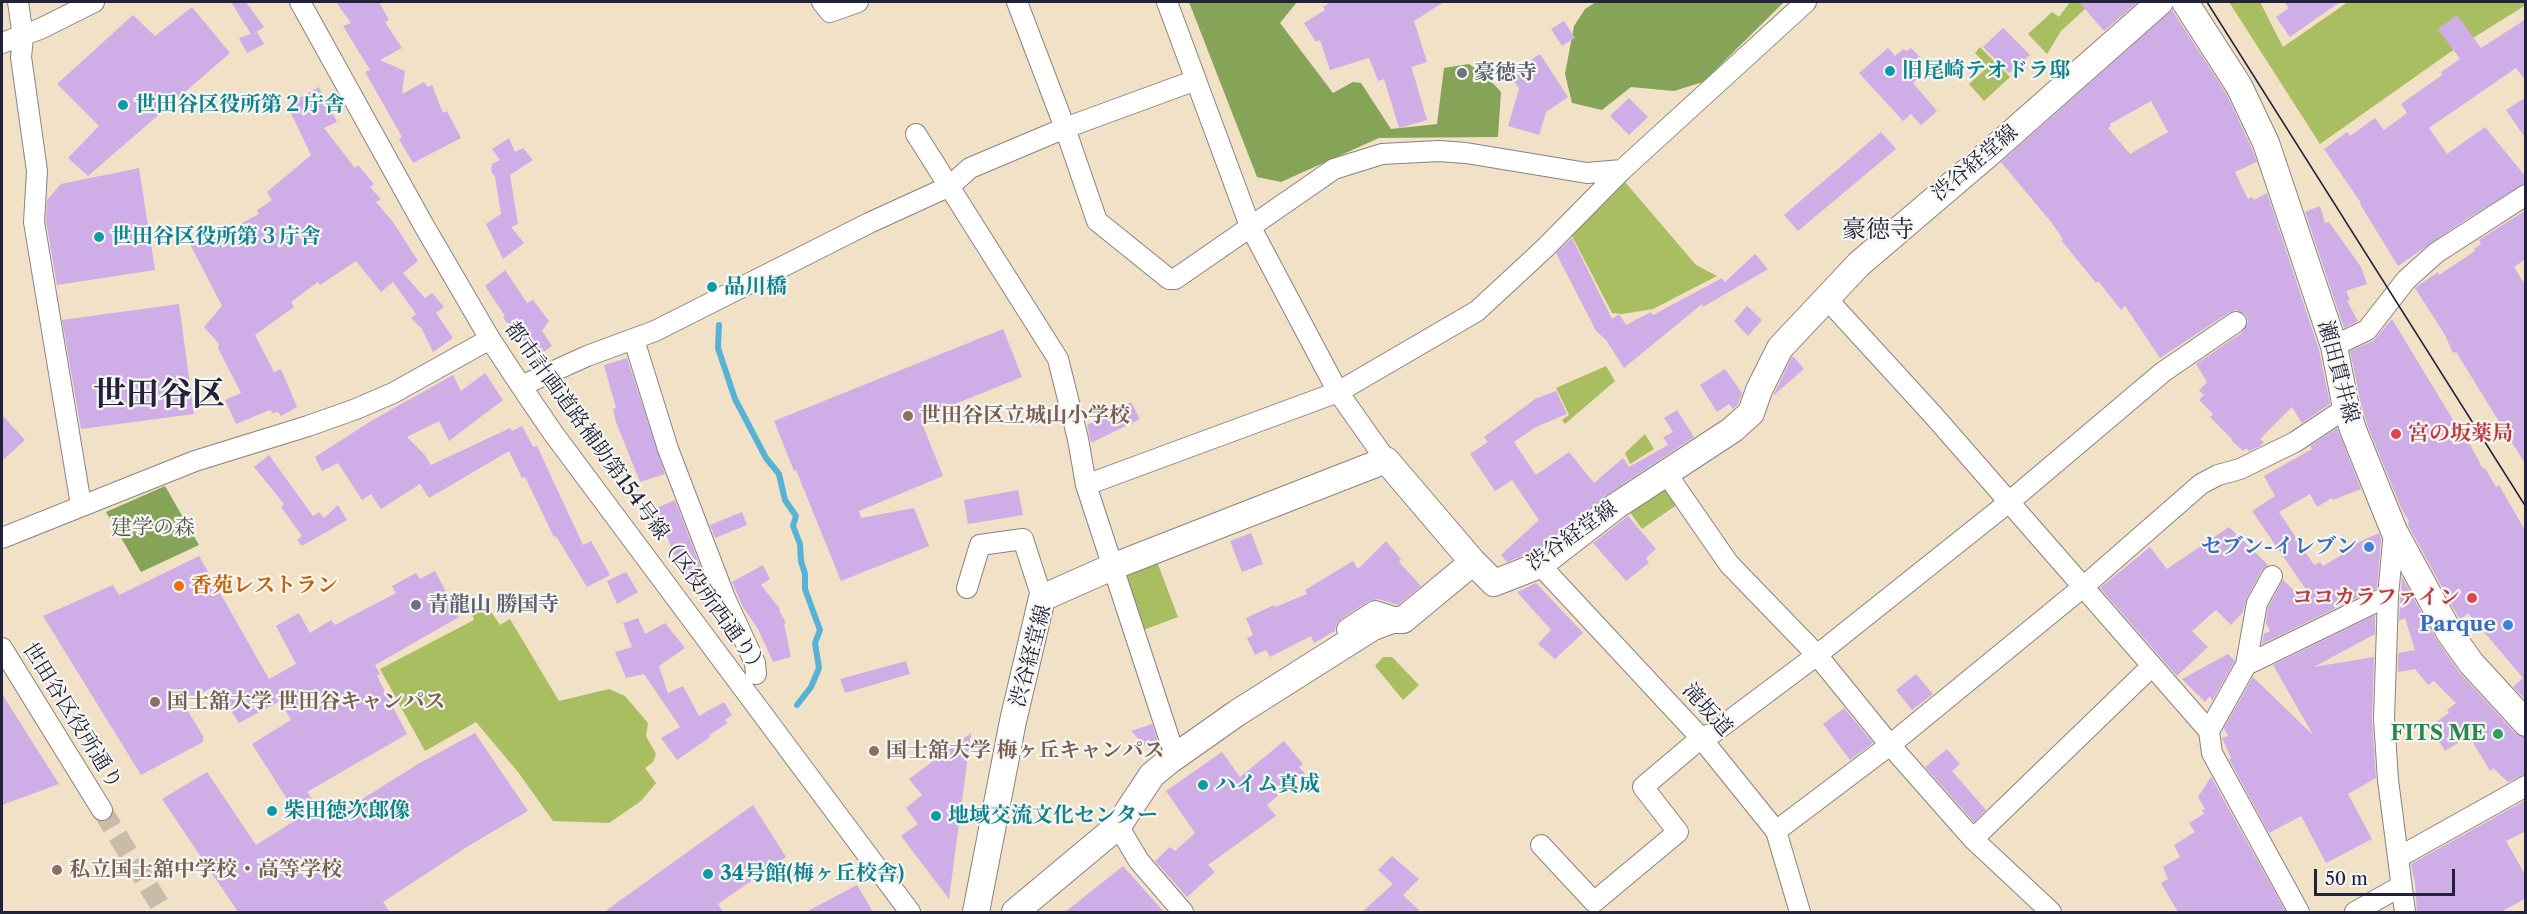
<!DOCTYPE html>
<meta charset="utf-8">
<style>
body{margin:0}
#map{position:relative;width:2527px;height:914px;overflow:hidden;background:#f1e1c6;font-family:"Libre Caslon Text",serif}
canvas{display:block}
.frame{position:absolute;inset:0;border:3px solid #22223b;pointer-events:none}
.scale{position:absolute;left:2314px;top:869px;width:141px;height:27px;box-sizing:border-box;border:3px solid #22223b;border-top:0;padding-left:8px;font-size:18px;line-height:21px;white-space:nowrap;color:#22223b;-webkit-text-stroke:4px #f6f6f2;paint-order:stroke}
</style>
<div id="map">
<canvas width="2527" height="914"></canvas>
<div class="frame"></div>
<div class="scale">50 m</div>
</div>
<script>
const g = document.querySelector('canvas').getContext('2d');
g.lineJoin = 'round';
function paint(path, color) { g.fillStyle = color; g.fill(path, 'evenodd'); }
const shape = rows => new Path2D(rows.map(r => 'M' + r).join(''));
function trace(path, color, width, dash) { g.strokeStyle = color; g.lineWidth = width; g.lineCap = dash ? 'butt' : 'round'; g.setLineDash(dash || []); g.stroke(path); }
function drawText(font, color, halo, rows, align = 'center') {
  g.font = font + ' "Libre Caslon Text","Noto Serif JP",serif'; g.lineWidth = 4.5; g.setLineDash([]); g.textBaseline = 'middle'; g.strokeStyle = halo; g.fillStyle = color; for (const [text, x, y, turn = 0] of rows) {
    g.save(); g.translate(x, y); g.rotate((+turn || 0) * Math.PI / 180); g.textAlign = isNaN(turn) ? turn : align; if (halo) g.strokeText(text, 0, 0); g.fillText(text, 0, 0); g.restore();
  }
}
paint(shape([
 [2070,2,2082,2,2086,8,2061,31,2047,54,2028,34,2052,12,2059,17],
 [2229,2,2260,2,2283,47,2348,2,2525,2,2526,5,2449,53,2320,144],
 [1980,47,2010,77,1984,101,1969,84,1988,67,1975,53],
 [1625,182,1696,265,1717,276,1653,309,1622,314,1612,313,1571,234],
 [1606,366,1615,381,1565,424,1562,420,1569,415,1556,388],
 [1645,434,1654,449,1630,464,1625,453],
 [1662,485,1678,504,1642,529,1627,508],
 [1154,554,1178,617,1138,632,1118,569],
 [484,601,500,625,510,619,559,701,609,689,625,696,648,723,646,736,656,754,653,762,645,768,656,783,641,801,609,823,553,821,518,772,476,722,425,751,380,669,474,620,471,611],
 [1383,657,1392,657,1419,685,1403,700,1375,666]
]), '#a9bd61');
paint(shape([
 [1189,2,1297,2,1280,23,1333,93,1353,82,1361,83,1391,129,1437,124,1444,68,1469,64,1488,78,1501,92,1498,137,1379,138,1281,182,1257,177],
 [1596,2,1784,2,1703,82,1674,91,1631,87,1602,110,1572,103,1565,74,1574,26,1585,9],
 [165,486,199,545,141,572,106,512]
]), '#86a457');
trace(shape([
 [719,325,718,348,735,399,766,458,779,474,785,500,796,516,793,526,800,544,801,561,805,574,805,589,820,630,815,643,819,668,811,687,797,705]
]), '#57b2d5', 6);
paint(shape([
 [231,2,246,2,264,27,253,34,257,32,264,44,247,53,239,38,251,34],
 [336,2,379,2,389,20,385,22,402,48,380,60,405,71,402,94,424,82,428,87,432,85,443,113,447,111,461,138,413,163,399,139,402,137,365,72,370,70,343,26,351,23],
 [1331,2,1444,2,1414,21,1427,62,1411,67,1412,69,1427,120,1399,128,1384,79,1378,81,1369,58,1330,70,1320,40,1316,42,1304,23,1325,10,1323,7],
 [2079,2,2138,2,2104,31],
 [2284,2,2340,2,2290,37,2276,17,2289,8],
 [192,7,230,53,88,176,68,158,99,126,57,84,133,15,155,36],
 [2172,10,2226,93,2252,149,2257,162,2235,172,2248,199,2252,197,2254,200,2267,193,2319,350,2330,404,2302,423,2292,407,2260,439,2264,442,2260,446,2249,451,2246,448,2243,451,2231,440,2232,439,2210,417,2213,414,2199,400,2204,395,2199,391,2207,382,2196,364,2243,332,2248,322,2246,315,2236,310,2230,312,2160,358,2125,306,2121,310,2098,281,2096,283,2061,240,2063,239,2051,222,2001,162],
 [2151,101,2168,132,2130,154,2108,128,2111,126,2110,124],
 [2457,15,2481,48,2526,19,2526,81,2516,68,2429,128,2447,154,2485,127,2526,177,2526,183,2465,220,2398,266,2360,204,2361,203,2324,149,2347,132,2350,136,2375,118,2384,130,2407,113,2401,104,2442,75,2441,72,2460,59,2438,29],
 [1564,21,1575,38,1562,46,1551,29],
 [2003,28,2030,55,2009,73,1983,47],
 [1888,48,1895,56,1903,49,1906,51,1911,48,1924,61,1917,67,1921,71,1914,78,1916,80,1913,83,1937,111,1921,125,1911,114,1903,121,1859,73],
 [1540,54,1568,97,1546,112,1539,135,1508,126,1519,89,1510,74],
 [319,87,337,122,324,128,355,168,358,165,374,184,370,187,381,199,376,202,393,222,418,261,403,273,425,298,432,293,444,307,436,313,453,338,433,352,422,329,411,318,416,314,393,282,381,292,356,261,320,285,318,282,291,302,294,307,255,335,274,372,281,369,297,407,281,416,278,412,272,413,270,410,236,424,225,400,241,393,218,348,219,344,204,327,222,306,190,244,202,235,206,242,259,214,257,210,272,200,267,192,311,155,287,105],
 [2526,97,2526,139,2506,110],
 [1629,98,1648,117,1629,135,1610,116],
 [1881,132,1896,149,1798,231,1784,215],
 [509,138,515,152,523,148,533,160,510,175,518,224,511,227,524,243,503,259,486,224,501,214,495,177,491,171,492,164,500,160,492,149],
 [139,168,155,270,57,285,46,221,47,200,61,184],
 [2320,206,2325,223,2329,222,2361,267,2367,284,2346,291,2350,300,2347,301,2358,321,2344,328,2305,212],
 [2526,210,2526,259,2514,267,2526,286,2526,465,2456,352,2453,353,2445,335,2415,288,2438,272,2439,275,2475,251,2474,249,2481,244,2479,240],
 [1572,238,1612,319,1619,314,1626,325,1651,312,1653,315,1722,278,1725,282,1755,254,1768,269,1703,307,1702,304,1624,368,1606,340,1596,331,1556,253],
 [505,270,527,303,533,300,549,321,542,331,552,346,535,358,521,337,517,339,503,317,505,316,485,286],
 [179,304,194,414,81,429,62,320],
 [1747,306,1762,320,1748,336,1734,321],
 [2392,319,2461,433,2463,431,2483,469,2485,468,2496,487,2499,485,2526,532,2526,700,2513,687,2523,678,2468,613,2460,620,2408,525,2409,521,2402,510,2368,427,2361,404,2350,351,2373,341],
 [1003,329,1022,377,920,418,943,476,859,511,861,518,914,508,929,546,841,581,796,470,794,471,774,421],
 [1793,356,1804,369,1773,396,1792,357],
 [627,358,665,474,640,482,616,422,613,409,616,408,604,365],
 [1725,369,1742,393,1738,404,1733,409,1729,404,1717,412,1700,385],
 [485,373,503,400,449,441,439,421,407,437,424,454,431,465,510,428,512,431,522,426,533,447,537,446,583,545,591,541,610,575,587,587,556,536,554,537,525,477,522,478,509,451,429,498,420,484,381,509,371,494,362,500,338,463,322,471,315,457,371,421,453,375,461,391],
 [1556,391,1567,414,1536,427,1514,442,1536,475,1569,452,1594,483,1623,458,1629,467,1668,445,1663,437,1673,432,1664,418,1677,410,1694,437,1608,494,1533,552,1507,562,1501,555,1539,520,1512,480,1495,491,1470,454,1488,442,1484,437,1535,399],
 [1131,402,1140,419,1091,443,1087,425],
 [2,415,25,440,2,461],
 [2337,428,2361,489,2333,500,2332,498,2317,507,2310,494,2279,512,2314,565,2320,562,2323,566,2348,551,2346,548,2379,533,2381,539,2377,588,2262,644,2264,634,2270,631,2266,623,2268,607,2283,580,2300,596,2307,591,2252,511,2275,496,2264,476,2312,449,2310,446],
 [269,455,313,516,319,512,324,518,338,505,347,520,302,546,297,540,302,536,281,507,284,504,254,467],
 [1018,490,1023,515,968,524,964,500],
 [675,500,706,582,695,588,672,551,665,530,657,534,645,513],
 [742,512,747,525,715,538,710,525],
 [1628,516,1656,549,1646,558,1649,563,1626,581,1593,543],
 [2229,527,2268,565,2262,570,2247,597,2243,612,2231,625,2216,610,2192,631,2208,647,2177,676,2100,588,2150,547,2167,569],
 [1251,533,1263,564,1242,572,1230,541],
 [1386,541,1401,559,1399,562,1421,586,1398,605,1378,599,1369,601,1341,619,1336,624,1335,631,1314,643,1311,636,1270,657,1266,650,1255,655,1247,638,1253,635,1246,618,1274,605,1275,607,1307,594,1305,590,1353,561,1358,569],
 [199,556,269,679,296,664,276,626,299,613,310,633,331,620,335,625,396,593,392,586,416,573,420,579,435,571,459,617,375,665,380,674,377,676,407,734,307,792,327,821,418,764,475,733,528,811,470,845,383,902,390,912,238,912,162,799,207,772,256,845,299,818,252,744,291,720,280,701,239,723,215,686,183,703,203,736,203,742,141,775,43,616,113,585,119,595],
 [763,565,770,579,761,585,780,609,779,610,786,623,784,624,791,657,773,662,758,629,743,607,732,582],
 [626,572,638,592,617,604,607,581],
 [2402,577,2436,639,2459,672,2515,733,2526,738,2526,774,2508,782,2493,768,2490,771,2469,736,2445,751,2430,726,2449,713,2447,710,2456,703,2434,681,2428,685,2415,669,2398,672,2398,653,2415,650,2405,618,2399,621],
 [1536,583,1583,633,1555,659,1538,644,1551,630,1517,592],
 [710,593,720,615,717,616,706,596],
 [2375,615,2375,634,2314,667,2374,657,2372,720,2376,778,2348,794,2372,839,2326,863,2301,816,2269,833,2229,759,2231,758,2222,738,2228,736,2224,728,2253,677,2313,735,2273,665],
 [638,618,645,634,665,623,685,648,659,666,668,693,683,686,699,716,724,702,732,715,725,720,728,723,709,735,710,737,677,760,661,738,680,727,644,674,626,678,615,652,632,647,623,623],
 [2228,654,2235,661,2212,701,2210,696,2205,702,2182,679],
 [906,661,910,674,845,693,840,679],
 [1916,674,1933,694,1912,710,1896,690],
 [2,694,59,784,2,805],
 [1844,708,1873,743,1850,760,1823,724],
 [1152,724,1160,748,1154,754,1131,731],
 [971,733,949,899,901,836,918,824,906,808,922,795,909,779],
 [1284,741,1303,764,1299,767,1305,773,1267,805,1276,816,1208,865,1215,872,1187,897,1155,861,1170,847,1175,851,1195,833,1166,791,1222,752,1240,777],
 [1947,749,1960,764,1952,771,1986,810,1974,822,1925,767],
 [2211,777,2286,912,2178,912,2161,883,2168,879,2163,867,2180,857,2174,845,2195,832,2189,823,2204,814,2202,810,2205,809,2198,797],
 [2526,800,2526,831,2506,841,2526,876,2526,898,2501,912,2417,912,2415,883,2411,864],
 [753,805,786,857,718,904,723,912,604,912],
 [1392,856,1419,879,1403,895,1421,912,1362,912,1393,884,1378,870],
 [1123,866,1164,912,1065,912],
 [857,885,873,912,806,912]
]), '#cfaee8');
trace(shape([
 [102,810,164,912]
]), '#c8bbaa', 20, [20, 10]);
const minor = shape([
 [18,2,23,37,21,57,37,171,34,222,81,505],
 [300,2,423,224,490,339,521,386,553,433,910,912],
 [822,2,830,12,858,2],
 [1017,2,1065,128,1097,221,1169,279,1175,279,1334,169,1382,154,1439,151,1466,153,1587,173,1622,170],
 [1167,2,1250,226,1338,392,1386,460],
 [2,43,40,29,94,2],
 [916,134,1058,359,1078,439,1086,485,1171,744],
 [1826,298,1934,416,2209,731,2212,753,2299,912],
 [634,340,668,449,725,598,755,663,756,674],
 [2334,346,2367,330,2406,280,2436,253,2526,195],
 [521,386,587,356,655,331,869,223,950,186,970,168,1065,128,1196,80],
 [1666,473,1729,564,1817,655,1890,745,1973,839,2051,912],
 [1086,485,1338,392,1477,311,1545,248,1622,170,1806,2],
 [2394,531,2388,596,2384,719,2388,780,2405,912],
 [2,538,195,461,308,426,356,409,393,393,490,339],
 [1540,565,1701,738,1776,831,1800,912],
 [967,588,980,545,1023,539,1042,598],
 [1347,629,1375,611,1403,620],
 [2,648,102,810],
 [2246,665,2388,596],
 [2209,731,2246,665,2257,603,2272,576],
 [1118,826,1139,861,1183,912],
 [1776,831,1890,745,2083,587,2201,484,2218,475,2240,469,2295,442,2346,408],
 [1973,839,2152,666],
 [1541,845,1594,902,1678,832,1643,787,1701,738,1713,733,1817,655,2009,502,2163,372,2236,322],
 [2399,857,2526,786],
 [2355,912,2401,886]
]);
const major = shape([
 [2185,2,2239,86,2266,143,2334,346,2346,408,2354,432,2394,531,2449,632,2471,663,2526,723],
 [976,912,1013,721,1042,598,1112,567,1386,460,1473,562,1494,583,1540,565,1616,506,1732,430,1751,413,1759,390,1780,348,1859,264,1988,154,2160,2],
 [1015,912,1118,826,1152,775,1169,761,1237,713,1373,627,1392,620,1403,620,1473,562]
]);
trace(minor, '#8a8280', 22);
trace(major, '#8a8280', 28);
trace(minor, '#fff', 20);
trace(major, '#fff', 26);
trace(shape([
 [2207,2,2526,507]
]), '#22223b', 1.5);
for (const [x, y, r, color] of [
 [1890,71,6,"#0f9aa8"],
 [1462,73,6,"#6b7280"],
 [123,105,6,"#0f9aa8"],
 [99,237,6,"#0f9aa8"],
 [712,287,6,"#0f9aa8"],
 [908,416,6,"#8d6e63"],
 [2396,434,6,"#e0444e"],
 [2369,547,6,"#3f7fe0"],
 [179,586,6,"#e8710a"],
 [2472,598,6,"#e0444e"],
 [416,605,6,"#6b7280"],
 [2508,625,6,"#3f7fe0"],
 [155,702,6,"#8d6e63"],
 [2498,734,6,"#2e9e5b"],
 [874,751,6,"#8d6e63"],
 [1203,785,6,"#0f9aa8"],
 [272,811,6,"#0f9aa8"],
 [936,816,6,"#0f9aa8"],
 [57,870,6,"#8d6e63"],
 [708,874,6,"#0f9aa8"]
]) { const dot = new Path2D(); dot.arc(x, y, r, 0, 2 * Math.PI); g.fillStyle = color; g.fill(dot); trace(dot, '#f6f6f2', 2); }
drawText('bold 21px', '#0d838f', '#f6f6f2', [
 ["旧尾崎テオドラ邸",1902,71],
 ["世田谷区役所第２庁舎",135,105],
 ["世田谷区役所第３庁舎",111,237],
 ["品川橋",724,287],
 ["ハイム真成",1215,785],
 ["柴田徳次郎像",284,811],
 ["地域交流文化センター",948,816],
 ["34号館(梅ヶ丘校舎)",720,874]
], 'left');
drawText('bold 21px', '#5b616d', '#f6f6f2', [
 ["豪徳寺",1474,73],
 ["青龍山 勝国寺",428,605]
], 'left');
drawText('21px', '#22223b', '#f6f6f2', [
 ["渋谷経堂線",1975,163,-40],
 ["瀬田貫井線",2338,372,75],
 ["都市計画道路補助第154号線（区役所西通り）",636,499,54],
 ["渋谷経堂線",1572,536,-35],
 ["渋谷経堂線",1031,656,-75],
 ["滝坂道",1707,710,48],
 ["世田谷区役所通り",72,716,58]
]);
drawText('bold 21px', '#785e54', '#f6f6f2', [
 ["世田谷区立城山小学校",920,416],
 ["国士舘大学 世田谷キャンパス",167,702],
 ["国士舘大学 梅ヶ丘キャンパス",886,751],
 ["私立国士舘中学校・高等学校",69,870]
], 'left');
drawText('bold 21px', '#be3a42', '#f6f6f2', [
 ["宮の坂薬局",2408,434],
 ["ココカラファイン",2460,598,"right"]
], 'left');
drawText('21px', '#515848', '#f6f6f2', [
 ["建学の森",153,528]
]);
drawText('bold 21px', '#366cbe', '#f6f6f2', [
 ["セブン-イレブン",2357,547],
 ["Parque",2496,625]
], 'right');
drawText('bold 21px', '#c56008', '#f6f6f2', [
 ["香苑レストラン",191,586]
], 'left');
drawText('bold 21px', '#27864d', '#f6f6f2', [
 ["FITS ME",2486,734]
], 'right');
drawText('24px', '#22223b', '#f6f6f2', [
 ["豪徳寺",1878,230]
]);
drawText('bold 33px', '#22223b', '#f6f6f2', [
 ["世田谷区",159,395]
]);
</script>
